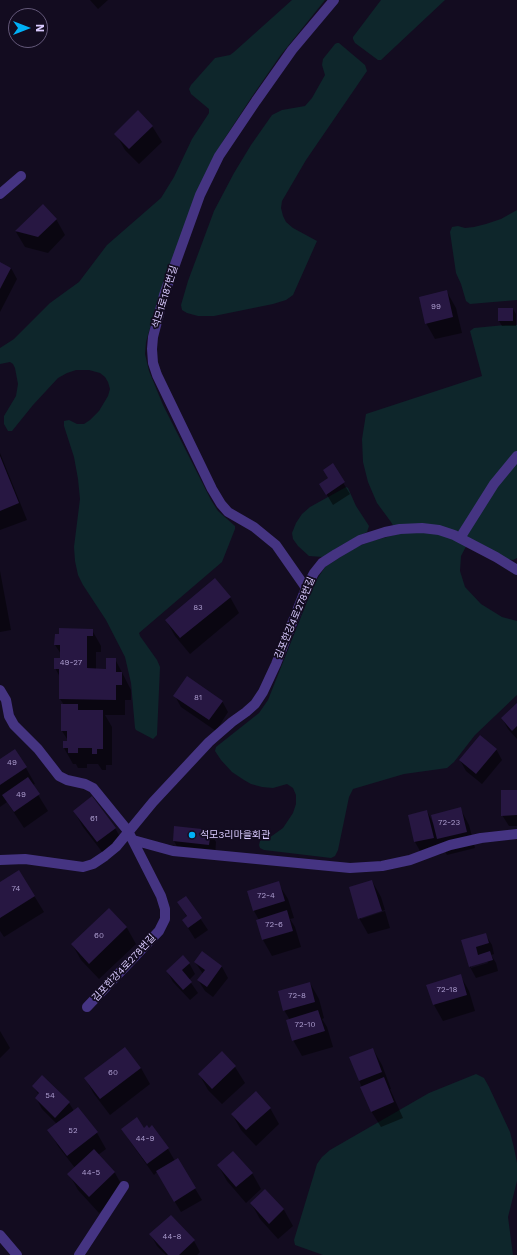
<!DOCTYPE html>
<meta charset="utf-8">
<style>
body{margin:0}
#map{position:relative;width:517px;height:1255px;overflow:hidden;background:#130c20;font-family:"Work Sans",sans-serif}
canvas{display:block}
.north{position:absolute;left:8px;top:8px;width:40px;height:40px;box-sizing:border-box;background:#130c20;border:1px solid #635879;border-radius:50%;rotate:90deg;font-size:11px;font-weight:700;line-height:16px;text-align:center;color:#dacbff}
.north::after{content:'';display:block;margin:auto;width:14px;height:18px;background:#00b0f6;clip-path:polygon(50% 0,100% 100%,50% 72%,0 100%)}
</style>
<div id="map">
<canvas width="517" height="1255"></canvas>
<div class="north">N</div>
</div>
<script>
const g = document.querySelector('canvas').getContext('2d');
g.lineJoin = 'round';
function paint(path, color) { g.fillStyle = color; g.fill(path, 'evenodd'); }
const shape = rows => new Path2D(rows.map(r => 'M' + r).join(''));
function trace(path, color, width, dash) { g.strokeStyle = color; g.lineWidth = width; g.lineCap = dash ? 'butt' : 'round'; g.setLineDash(dash || []); g.stroke(path); }
function drawText(font, color, halo, rows, align = 'center') {
  g.font = font + ' "Work Sans","Noto Sans KR",sans-serif'; g.lineWidth = 3.5; g.setLineDash([]); g.textBaseline = 'middle'; g.strokeStyle = halo; g.fillStyle = color; for (const [text, x, y, turn = 0] of rows) {
    g.save(); g.translate(x, y); g.rotate((+turn || 0) * Math.PI / 180); g.textAlign = isNaN(turn) ? turn : align; if (halo) g.strokeText(text, 0, 0); g.fillText(text, 0, 0); g.restore();
  }
}
paint(shape([
 [292,0,325,0,280,56,251,98,223,141,159,296,146,342,145,354,149,371,163,405,211,500,218,511,235,526,235,529,222,562,139,633,140,636,157,660,160,667,157,735,153,739,136,730,135,728,131,683,125,657,106,620,83,585,78,575,75,561,74,547,80,499,78,479,74,457,64,426,64,421,69,420,77,424,84,424,90,420,99,411,108,396,110,389,108,382,105,377,100,373,89,370,76,370,67,373,58,378,33,405,12,431,8,431,4,424,4,416,16,396,18,384,15,368,13,364,10,362,0,364,0,348,14,339,50,303,79,282,107,245,161,198,174,177,192,139,209,113,209,109,191,94,189,89,191,85,215,58,230,55,234,52],
 [381,0,445,0,381,60,378,60,355,43,353,39,353,37],
 [337,43,339,43,365,65,367,71,306,160,282,201,281,208,283,216,286,222,293,228,317,241,293,295,286,300,273,304,214,316,198,316,187,313,182,310,181,305,188,281,214,211,234,173,251,145,272,115,282,110,305,106,312,98,325,75,322,65,323,59,335,44],
 [517,210,517,300,470,304,466,301,461,284,456,273,450,232,452,227,458,226,465,228,474,227,486,224,501,219],
 [505,325,517,325,517,558,513,560,506,559,470,539,461,556,460,571,465,587,481,604,502,617,517,621,517,695,475,735,454,762,447,768,404,774,353,789,349,797,338,850,335,856,331,858,264,850,260,848,259,845,260,841,269,838,283,828,293,813,296,804,296,795,293,788,287,784,273,788,262,787,251,784,244,780,232,772,221,760,215,751,216,747,259,713,268,700,314,584,325,567,356,547,372,541,398,534,391,522,377,503,368,482,363,462,362,439,366,414,482,376,470,331,474,328],
 [346,487,348,488,356,506,369,526,367,532,340,546,323,557,309,556,298,546,293,539,292,533,296,523,302,514,310,507],
 [476,1074,484,1078,489,1087,510,1132,514,1148,517,1163,517,1181,508,1217,513,1255,323,1255,295,1245,294,1240,314,1174,317,1164,322,1157,330,1150,429,1093]
]), '#0e262b');
paint(shape([
 [90,0,108,0,98,9],
 [152,126,162,142,139,164,125,150,116,134],
 [43,205,56,219,65,235,48,253,25,247,16,232],
 [0,263,11,268,17,279,0,312],
 [447,292,456,308,462,333,435,339,426,323],
 [513,309,516,314,516,326,502,326,499,321],
 [0,453,27,520,0,530],
 [332,465,350,494,333,505,321,485,329,479],
 [0,571,11,630,0,632],
 [230,597,239,613,190,654,175,636,166,620],
 [92,630,101,646,101,652,96,652,96,669,107,670,115,659,131,690,131,700,125,700,125,715,105,715,112,727,112,765,106,765,106,770,102,770,98,764,87,764,87,768,78,768,76,764,73,764,64,748,69,742,62,731,64,705,60,699,60,677,55,668,61,659,61,654,55,645],
 [175,696,222,701,228,712,216,731,181,707],
 [517,704,517,739,508,729,502,718],
 [496,749,502,760,482,784,466,771,460,760],
 [0,760,26,768,35,784,32,785,48,811,24,828,7,802,0,807],
 [517,791,517,826,509,826,502,815],
 [460,808,469,825,475,848,447,855,440,842,442,854,424,858,415,842,409,815,427,811,433,823],
 [74,811,115,828,124,844,106,857,83,827],
 [210,831,216,842,215,855,180,852,174,841],
 [19,871,44,912,4,937,0,931,0,883],
 [372,881,381,897,385,910,361,917,361,919,385,911,390,928,368,934,359,918],
 [278,883,288,899,294,918,290,919,295,927,301,947,272,956,263,940,257,920,259,920,254,911,248,892],
 [186,897,208,930,195,939,183,920,187,917,178,902],
 [109,909,127,928,136,944,99,979,81,960,72,944],
 [485,934,492,945,494,954,491,955,496,963,498,971,476,978,470,967,462,941],
 [487,961,488,963,471,968,471,966],
 [202,952,222,967,228,978,213,997,205,991,198,980,203,974,195,962],
 [189,963,195,974,189,980,198,993,190,1000,173,982,167,971],
 [460,975,469,991,475,1011,443,1021,434,1005],
 [310,983,319,999,324,1018,322,1019,327,1027,333,1047,302,1056,293,1040,290,1020,284,1010],
 [0,1031,10,1048,0,1058],
 [125,1048,141,1068,150,1084,110,1115,94,1094,85,1078],
 [373,1049,382,1065,391,1089,390,1089,403,1118,381,1127,371,1111,350,1057],
 [222,1052,235,1067,245,1083,222,1104,208,1090,199,1074],
 [42,1077,69,1103,74,1111,97,1133,106,1149,98,1155,115,1173,124,1189,99,1213,78,1190,69,1174,75,1168,58,1146,49,1130,57,1124,42,1109,36,1098,39,1095,33,1086],
 [270,1108,279,1124,256,1146,241,1130,232,1114],
 [122,1129,144,1129,168,1149,175,1161,177,1159,202,1200,181,1212,157,1172,154,1175,129,1140],
 [218,1165,252,1173,261,1189,246,1203,227,1181],
 [265,1190,284,1210,293,1226,278,1239,260,1219,251,1203],
 [151,1235,194,1241,200,1252,197,1255,166,1255,157,1246]
]), '#0007');
paint(shape([
 [138,110,153,126,129,149,114,134],
 [43,204,57,219,38,237,15,231],
 [0,262,11,268,0,289],
 [447,290,453,317,425,324,419,297],
 [498,308,513,308,513,321,498,321],
 [0,456,19,503,0,511],
 [333,463,345,482,326,495,319,484,328,478,323,470],
 [215,578,231,597,180,638,165,620],
 [59,628,93,629,93,636,87,636,87,668,106,669,106,658,116,658,116,672,122,672,122,685,116,685,116,700,59,699,59,669,54,669,54,658,60,658,60,645,54,645,55,634,59,634],
 [187,676,223,701,209,720,173,696],
 [517,703,517,726,512,731,501,718],
 [61,704,78,704,78,710,103,710,103,749,97,749,97,754,92,754,92,748,78,748,78,753,68,753,68,748,63,748,63,741,67,741,67,731,61,731],
 [480,735,497,749,476,774,459,760],
 [15,749,27,767,0,785,0,759],
 [28,777,40,794,14,812,2,795],
 [501,790,517,790,517,815,501,816],
 [92,796,116,828,97,842,73,811],
 [461,807,467,832,437,839,431,815],
 [427,810,434,838,414,842,408,815],
 [174,826,211,830,209,845,173,841],
 [19,870,35,896,0,918,0,882],
 [372,880,382,911,358,919,349,887],
 [279,881,285,901,253,911,247,891],
 [186,896,202,918,188,928,182,920,187,916,177,902],
 [109,908,127,927,89,964,71,944],
 [287,910,293,931,262,940,256,920],
 [486,933,489,943,476,947,478,955,490,951,493,960,469,967,461,940],
 [202,951,222,966,207,987,197,980,205,970,194,962],
 [183,955,190,963,182,970,192,982,183,990,166,971],
 [461,974,467,995,433,1005,426,985],
 [310,982,315,1002,283,1011,278,991],
 [318,1010,325,1031,292,1041,286,1020],
 [125,1047,141,1068,100,1099,84,1078],
 [373,1048,382,1072,359,1081,349,1057],
 [222,1051,236,1066,212,1089,198,1074],
 [42,1075,70,1102,55,1118,35,1098,39,1093,32,1086],
 [384,1077,394,1102,371,1112,360,1087],
 [256,1091,271,1108,246,1130,231,1114],
 [78,1107,98,1132,67,1156,47,1130],
 [137,1117,144,1128,147,1125,149,1128,152,1125,169,1148,147,1164,121,1129],
 [94,1149,115,1172,89,1197,67,1174],
 [233,1151,253,1173,236,1187,217,1165],
 [178,1158,196,1188,174,1202,156,1171],
 [265,1189,284,1209,269,1224,250,1203],
 [171,1215,195,1240,179,1255,168,1255,149,1234]
]), '#271742');
trace(shape([
 [0,194,21,176],
 [460,538,494,484,517,456],
 [306,588,276,545,254,527,228,512,221,504,212,489,157,375,153,363,152,349,153,337,164,295,200,195,219,156,256,101,292,50,334,0],
 [0,690,6,700,9,716,14,725,38,749,59,776,67,780,85,784,93,788,128,831,161,896,165,909,165,919,159,931,87,1007],
 [133,840,173,851,350,868,382,866,410,860,450,845,481,838,517,834],
 [0,860,25,859,83,867,93,864,105,856,116,847,153,802,209,742,232,722,246,712,255,704,263,692,276,664,306,588,314,573,322,563,336,554,360,540,385,532,400,529,422,528,439,530,454,535,496,557,517,570],
 [0,1235,17,1255],
 [79,1255,124,1186]
]), '#453482', 10);
for (const [x, y, r, color] of [
 [192,835,4,"#00b0f6"]
]) { const dot = new Path2D(); dot.arc(x, y, r, 0, 2 * Math.PI); g.fillStyle = color; g.fill(dot); trace(dot, '#130c20', 1.5); }
drawText('8px', '#ad9ed0', null, [
 ["99",436,307],
 ["83",198,608],
 ["49-27",71,663],
 ["81",198,698],
 ["49",12,763],
 ["49",21,795],
 ["61",94,819],
 ["72-23",449,823],
 ["74",16,889],
 ["72-4",266,896],
 ["72-6",274,925],
 ["60",99,936],
 ["72-18",447,990],
 ["72-8",297,996],
 ["72-10",305,1025],
 ["60",113,1073],
 ["54",50,1096],
 ["52",73,1131],
 ["44-9",145,1139],
 ["44-5",91,1173],
 ["44-8",172,1237]
]);
drawText('10px', '#dacbff', '#130c20', [
 ["석모1로187번길",165,297,-73],
 ["김포한강4로278번길",295,618,-67],
 ["김포한강4로278번길",124,968,-47]
]);
drawText('10px', '#dacbff', '#130c20', [
 ["석모3리마을회관",200,835]
], 'left');
</script>
